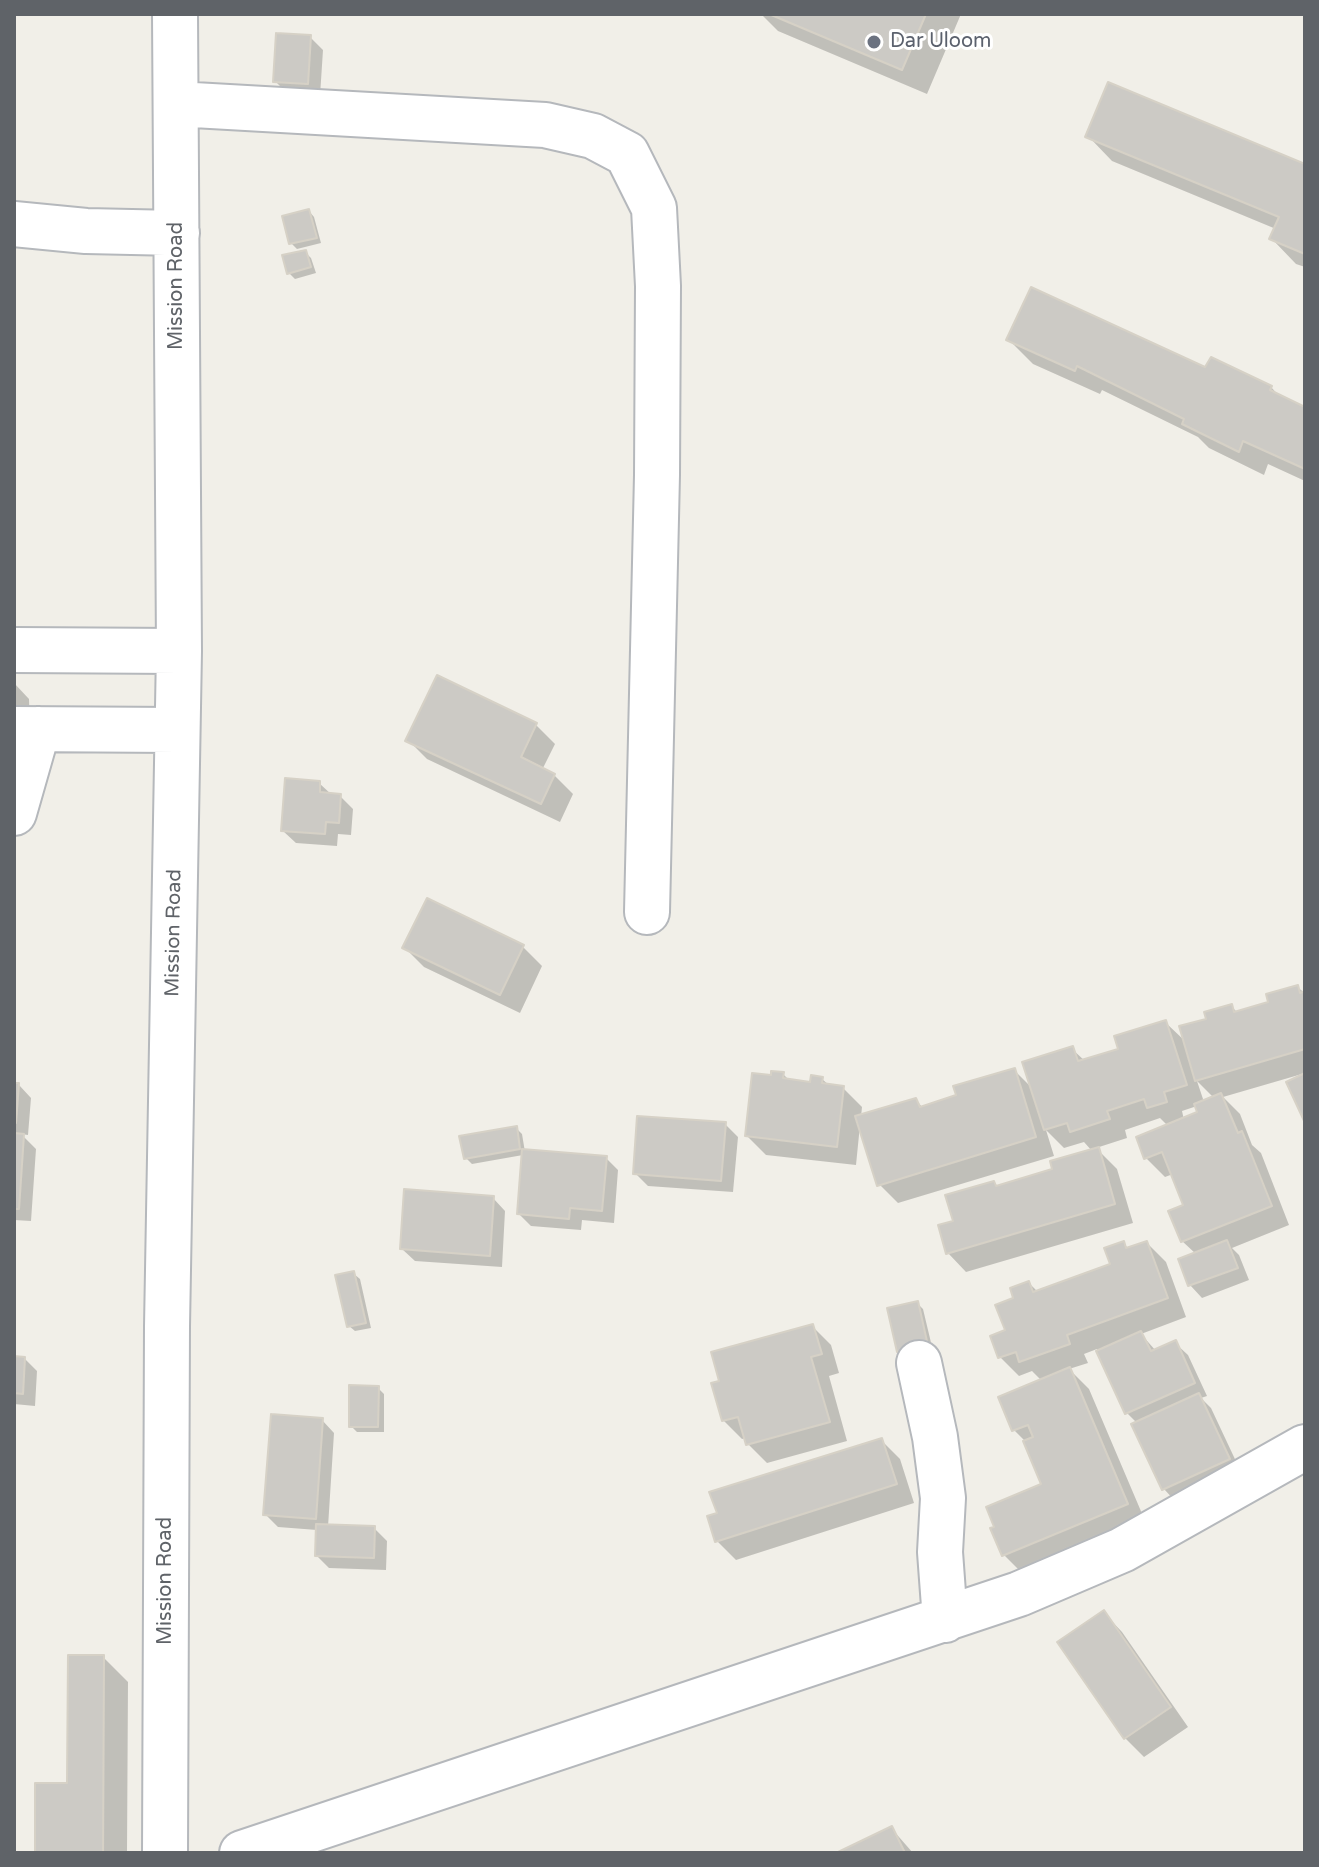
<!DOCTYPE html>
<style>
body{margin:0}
#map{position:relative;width:1319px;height:1867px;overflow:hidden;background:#f1efe8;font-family:"Varela Round",sans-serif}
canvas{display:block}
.frame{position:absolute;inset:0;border:16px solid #5f6368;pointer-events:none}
</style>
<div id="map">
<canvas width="1319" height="1867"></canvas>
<div class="frame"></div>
</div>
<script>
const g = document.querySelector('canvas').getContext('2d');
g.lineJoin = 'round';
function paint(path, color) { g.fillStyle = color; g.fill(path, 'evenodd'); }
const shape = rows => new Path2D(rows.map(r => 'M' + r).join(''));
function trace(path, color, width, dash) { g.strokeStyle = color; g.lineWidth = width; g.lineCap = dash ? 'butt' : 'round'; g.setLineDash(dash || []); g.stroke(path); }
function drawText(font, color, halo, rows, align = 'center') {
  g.font = font + ' "Varela Round",sans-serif'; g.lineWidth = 6; g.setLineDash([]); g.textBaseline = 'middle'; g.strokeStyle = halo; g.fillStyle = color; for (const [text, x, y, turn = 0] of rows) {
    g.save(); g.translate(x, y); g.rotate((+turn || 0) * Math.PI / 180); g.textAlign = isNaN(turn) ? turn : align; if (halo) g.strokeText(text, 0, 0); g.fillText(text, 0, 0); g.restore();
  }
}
paint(shape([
 [761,14,961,14,927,94,778,31],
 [310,37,323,50,320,96,288,94,275,81],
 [1088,136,1305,166,1305,267,1296,264,1272,239,1276,229,1112,161],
 [309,211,314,217,321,243,297,249,291,243],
 [305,252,311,258,316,273,295,279,289,273],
 [1008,339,1206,370,1271,387,1281,398,1305,409,1305,481,1268,464,1264,475,1209,448,1198,437,1102,390,1100,394,1033,364],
 [14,683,29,699,30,728,14,728],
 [536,725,555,744,542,770,554,775,573,794,560,822,427,759,408,740],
 [319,783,332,795,340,796,353,809,351,835,338,834,337,846,296,843,283,831],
 [523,947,542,966,520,1013,424,967,405,948],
 [1297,987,1305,993,1305,1119,1302,1074,1223,1097,1240,1114,1252,1145,1261,1153,1289,1225,1232,1248,1239,1255,1249,1280,1202,1298,1190,1285,1196,1254,1182,1241,1185,1206,1173,1174,1165,1177,1146,1158,1168,1126,1160,1118,1125,1130,1127,1138,1096,1148,1117,1169,1133,1223,966,1272,948,1253,994,1183,998,1187,1055,1170,1092,1151,1084,1142,1064,1148,1046,1130,1054,1156,898,1203,879,1184,860,1125,856,1165,766,1155,747,1136,772,1078,783,1074,791,1082,812,1084,822,1079,830,1086,843,1088,862,1107,861,1117,916,1100,923,1108,958,1097,1014,1070,1032,1088,1072,1049,1085,1061,1120,1050,1165,1022,1186,1042,1208,1020,1231,1006,1238,1013,1271,1003],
 [1197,1081,1214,1098,1204,1102],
 [1197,1106,1200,1114,1184,1120,1182,1111],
 [14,1085,19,1085,31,1098,28,1135,21,1134,36,1149,31,1221,14,1220],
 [725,1124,738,1137,733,1192,648,1186,635,1173],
 [516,1128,522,1134,525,1152,606,1158,618,1170,614,1223,582,1220,581,1230,531,1226,519,1214,523,1155,472,1164,466,1158],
 [493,1198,505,1211,502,1267,415,1261,402,1249],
 [1123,1243,1129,1249,1147,1243,1166,1262,1186,1317,1141,1334,1156,1351,1175,1343,1188,1355,1207,1396,1201,1398,1211,1408,1241,1472,1176,1502,1164,1489,1134,1425,1137,1423,1127,1413,1097,1349,1084,1354,1088,1363,1069,1369,1089,1389,1146,1523,1023,1574,1004,1555,993,1529,1043,1485,1025,1441,1014,1430,1042,1381,1032,1371,1019,1376,1000,1357,1016,1299,1029,1283,1038,1292,1113,1266],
 [354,1274,360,1279,371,1328,355,1331,349,1326],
 [918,1304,923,1309,933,1351,905,1357,899,1351],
 [812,1326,831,1345,839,1373,829,1376,847,1441,767,1463,748,1444,746,1438,742,1439,723,1420],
 [14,1358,25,1359,37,1371,35,1406,14,1404],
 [378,1388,384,1394,384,1432,357,1432,351,1426],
 [322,1420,334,1433,328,1527,374,1528,387,1541,386,1570,329,1568,317,1556,317,1530,278,1527,265,1514],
 [881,1440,900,1459,914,1503,736,1560,717,1541],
 [1104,1613,1122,1632,1188,1727,1144,1757,1125,1738],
 [103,1657,128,1682,127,1853,37,1853,69,1785],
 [892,1829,913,1853,840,1853]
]), '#0003');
const building = shape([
 [769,14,926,14,902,70,769,14],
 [276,33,311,35,308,84,273,82,276,33],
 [1108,82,1305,164,1305,254,1269,239,1279,217,1085,137,1108,82],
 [309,209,317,238,289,244,282,216,309,209],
 [306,250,311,267,287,274,282,255,306,250],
 [1031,287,1205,367,1211,357,1272,386,1270,390,1305,407,1305,469,1243,441,1239,452,1182,424,1184,419,1077,366,1075,371,1006,340,1031,287],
 [437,675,537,723,521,757,555,774,541,804,405,741,437,675],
 [285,778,320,781,320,792,341,794,339,823,326,822,325,834,281,831,285,778],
 [427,898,524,945,500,995,402,948,427,898],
 [1298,985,1300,993,1305,991,1305,1049,1195,1081,1179,1026,1206,1019,1204,1012,1232,1004,1234,1012,1268,1002,1266,994,1298,985],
 [1166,1020,1187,1085,1164,1092,1167,1102,1147,1108,1144,1099,1107,1111,1110,1119,1070,1132,1067,1123,1044,1130,1022,1062,1073,1046,1078,1061,1118,1049,1114,1036,1166,1020],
 [1015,1068,1036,1137,877,1186,855,1116,916,1098,920,1107,956,1095,953,1086,1015,1068],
 [771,1071,784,1072,783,1078,810,1082,811,1075,823,1077,822,1083,844,1086,837,1147,745,1136,752,1073,771,1075,771,1071],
 [1305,1073,1305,1123,1286,1082,1305,1073],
 [14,1083,19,1083,16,1123,14,1123,14,1083],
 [1221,1093,1238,1133,1242,1131,1272,1206,1181,1242,1168,1211,1183,1205,1162,1152,1144,1159,1136,1137,1197,1112,1194,1104,1221,1093],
 [637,1116,726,1122,721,1181,633,1174,637,1116],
 [517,1126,520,1149,464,1159,459,1136,517,1126],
 [14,1133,24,1134,19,1209,14,1209,14,1133],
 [1099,1147,1115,1204,946,1254,938,1225,953,1221,945,1195,994,1181,996,1186,1052,1169,1050,1161,1099,1147],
 [522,1149,607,1156,602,1211,570,1208,569,1219,517,1214,522,1149],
 [404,1189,494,1196,490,1256,400,1249,404,1189],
 [1227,1240,1238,1268,1188,1286,1178,1259,1227,1240],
 [1124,1241,1126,1248,1147,1241,1168,1298,1067,1335,1070,1344,1019,1362,1016,1352,998,1358,990,1336,1005,1330,995,1305,1013,1298,1010,1288,1029,1281,1033,1292,1110,1264,1104,1248,1124,1241],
 [354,1271,366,1323,347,1327,335,1275,354,1271],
 [918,1301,928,1346,897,1352,887,1308,918,1301],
 [813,1324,822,1354,811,1357,830,1422,746,1445,738,1417,722,1421,711,1383,719,1381,711,1352,813,1324],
 [1141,1331,1151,1351,1176,1340,1195,1383,1125,1414,1096,1351,1141,1331],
 [14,1356,25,1357,23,1394,14,1393,14,1356],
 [1070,1367,1128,1504,1002,1556,990,1528,994,1527,986,1507,1041,1484,1023,1441,1033,1437,1028,1425,1012,1431,998,1397,1070,1367],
 [349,1385,379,1386,378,1427,349,1427,349,1385],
 [1199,1393,1230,1459,1162,1490,1131,1424,1199,1393],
 [271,1414,323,1418,316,1519,263,1515,271,1414],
 [882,1438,897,1484,715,1542,707,1516,717,1513,709,1492,882,1438],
 [316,1524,375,1526,374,1558,315,1556,316,1524],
 [1104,1610,1171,1707,1124,1739,1057,1642,1104,1610],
 [68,1655,104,1655,103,1853,35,1853,35,1783,67,1783,68,1655],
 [892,1826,905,1853,836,1853,892,1826]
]);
paint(building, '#cccac5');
trace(building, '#d6d1c6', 2);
const minor = shape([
 [176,104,545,125,593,136,627,154,654,208,658,286,657,475,647,912],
 [14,224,86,231,177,233],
 [14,650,179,651],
 [14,729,177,730],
 [14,813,38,729],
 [919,1363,935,1437,943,1498,940,1552,945,1620],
 [165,1853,167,1326,179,651,175,14],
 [242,1853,1019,1594,1122,1550,1305,1447]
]);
trace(minor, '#b5b8bc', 48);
trace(minor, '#fff', 44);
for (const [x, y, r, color] of [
 [874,42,8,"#6b7280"]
]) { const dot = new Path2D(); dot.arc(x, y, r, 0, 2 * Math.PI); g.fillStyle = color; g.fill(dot); trace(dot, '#fff', 3); }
drawText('20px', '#5b616d', '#fff', [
 ["Dar Uloom",890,42]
], 'left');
drawText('20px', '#5f6368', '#fff', [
 ["Mission Road",177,286,-90],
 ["Mission Road",174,933,-89],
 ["Mission Road",166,1581,-90]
]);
</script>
